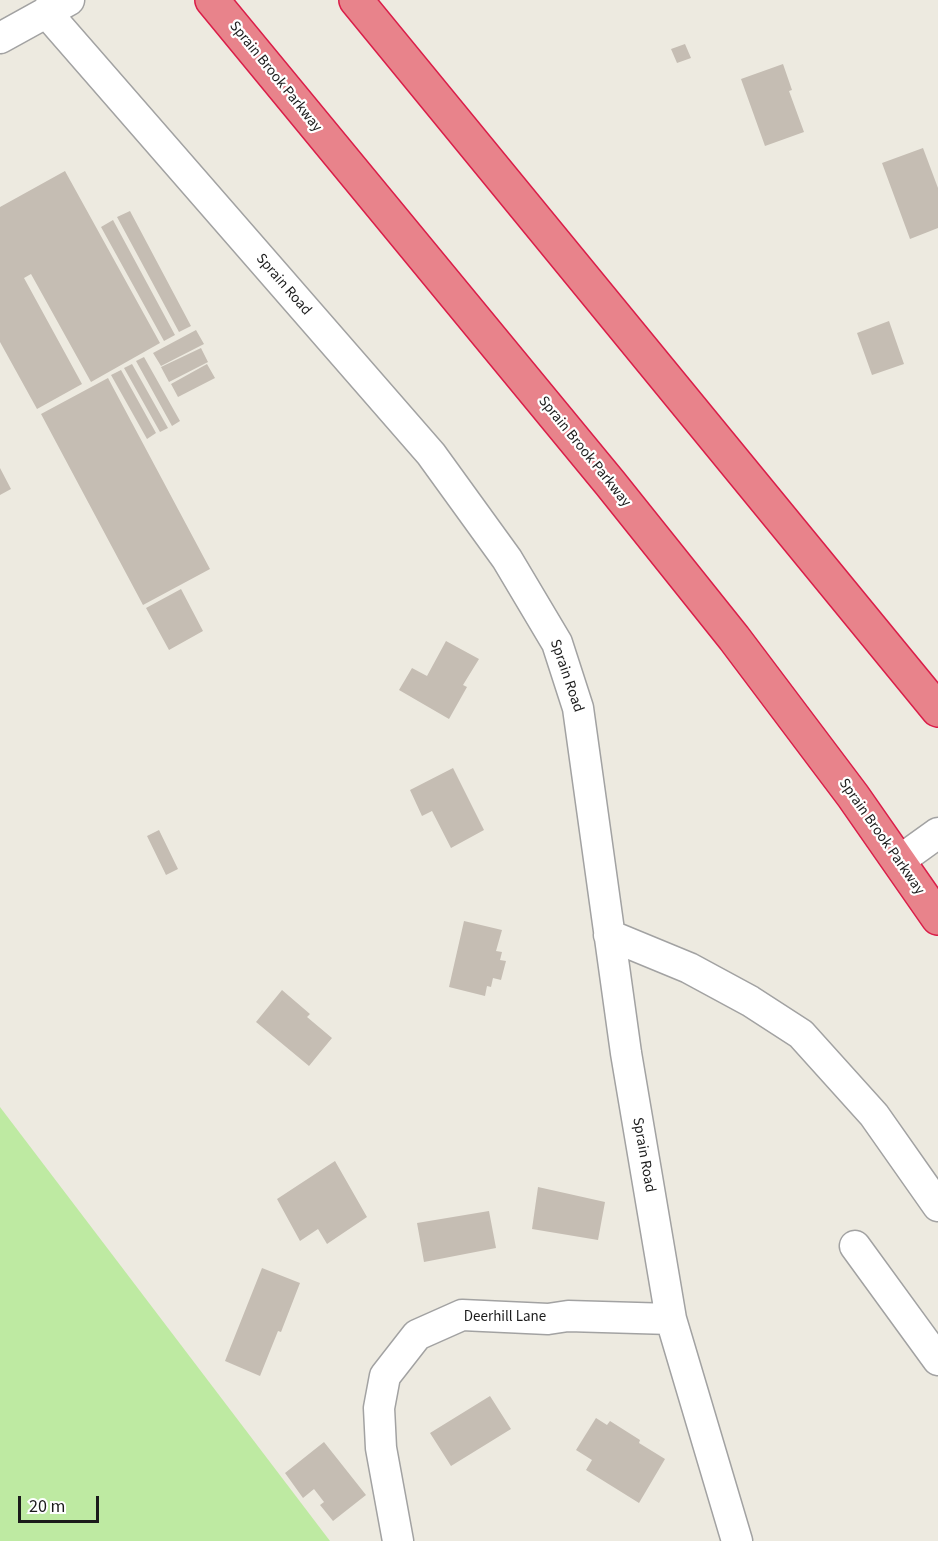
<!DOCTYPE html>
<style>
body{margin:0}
#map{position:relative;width:938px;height:1541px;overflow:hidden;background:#edeae0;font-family:"Source Sans 3",sans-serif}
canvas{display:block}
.scale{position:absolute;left:18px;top:1496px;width:81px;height:27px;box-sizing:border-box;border:3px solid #1b1b1b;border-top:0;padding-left:8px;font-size:18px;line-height:21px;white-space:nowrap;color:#1b1b1b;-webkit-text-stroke:4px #fff;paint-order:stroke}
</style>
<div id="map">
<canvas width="938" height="1541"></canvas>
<div class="scale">20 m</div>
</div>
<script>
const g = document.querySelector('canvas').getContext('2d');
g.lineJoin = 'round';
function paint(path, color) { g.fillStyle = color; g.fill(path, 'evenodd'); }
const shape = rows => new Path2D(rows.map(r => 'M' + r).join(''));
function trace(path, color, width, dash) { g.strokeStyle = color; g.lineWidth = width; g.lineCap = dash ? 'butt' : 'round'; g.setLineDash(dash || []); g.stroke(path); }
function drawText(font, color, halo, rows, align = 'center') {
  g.font = font + ' "Source Sans 3",sans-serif'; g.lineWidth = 4.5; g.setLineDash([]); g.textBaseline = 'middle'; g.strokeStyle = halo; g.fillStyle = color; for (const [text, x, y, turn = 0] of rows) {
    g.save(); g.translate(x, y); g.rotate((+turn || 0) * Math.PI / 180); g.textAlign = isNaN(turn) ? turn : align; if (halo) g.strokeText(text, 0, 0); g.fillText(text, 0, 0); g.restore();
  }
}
paint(shape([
 [0,1107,330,1541,0,1541]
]), '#beeaa2');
paint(shape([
 [685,44,691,58,677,63,671,49],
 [783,64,792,90,789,91,804,132,765,146,741,79],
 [923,148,938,188,938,228,910,239,882,163],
 [65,171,160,343,91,382,31,274,24,278,82,384,37,409,0,342,0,207],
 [130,211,191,326,179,332,117,217],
 [113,220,175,335,164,341,101,227],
 [889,321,904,364,872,375,857,333],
 [196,330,204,344,161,366,153,353],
 [201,348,208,362,169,382,161,367],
 [144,357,180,421,172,426,136,361],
 [132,364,168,428,160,432,124,368],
 [207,364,215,378,178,397,171,384],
 [121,370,156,433,147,439,111,375],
 [108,378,210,569,143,605,41,414],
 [0,468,11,489,0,495],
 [181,589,203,631,169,650,146,608],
 [446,641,479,659,463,685,467,687,449,719,399,690,412,668,427,676],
 [453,768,484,830,451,848,432,811,422,816,410,790],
 [159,830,178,869,166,875,147,836],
 [464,921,502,930,496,951,502,952,500,960,506,961,501,980,493,978,491,987,487,986,485,996,449,987],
 [282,990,310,1014,307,1017,332,1038,309,1066,256,1022],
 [335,1161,367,1217,327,1244,318,1229,300,1241,277,1199],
 [538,1187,605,1202,598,1240,532,1229],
 [489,1211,496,1248,424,1262,417,1223],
 [262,1268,300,1283,281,1332,278,1331,260,1376,225,1361],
 [490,1396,511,1429,451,1466,430,1433],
 [596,1418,607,1425,610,1421,640,1440,639,1443,665,1459,639,1503,586,1470,592,1460,576,1450],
 [324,1442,366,1495,333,1521,320,1505,324,1502,314,1489,303,1498,285,1473]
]), '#c5bdb3');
const minor = shape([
 [46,12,431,454,507,559,557,643,578,708,626,1053,671,1319,737,1541],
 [0,38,69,0],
 [899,861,938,833],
 [609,935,689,968,750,1001,801,1034,874,1115,938,1206],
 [855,1246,938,1360],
 [398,1541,381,1448,379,1408,385,1376,417,1335,462,1315,548,1319,568,1316,671,1319]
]);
const highway = shape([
 [212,0,610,483,734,638,853,796,938,918],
 [356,0,938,710]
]);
trace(minor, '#a2a2a2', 33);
trace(highway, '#da1e49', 36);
trace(minor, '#fff', 30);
trace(highway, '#e8838b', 33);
drawText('15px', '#1b1b1b', '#fff', [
 ["Sprain Brook Parkway",275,77,51],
 ["Sprain Road",283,285,49],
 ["Sprain Brook Parkway",584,452,51],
 ["Sprain Road",566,676,71],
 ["Sprain Brook Parkway",881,837,55],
 ["Sprain Road",643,1155,80],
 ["Deerhill Lane",505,1318]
]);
</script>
